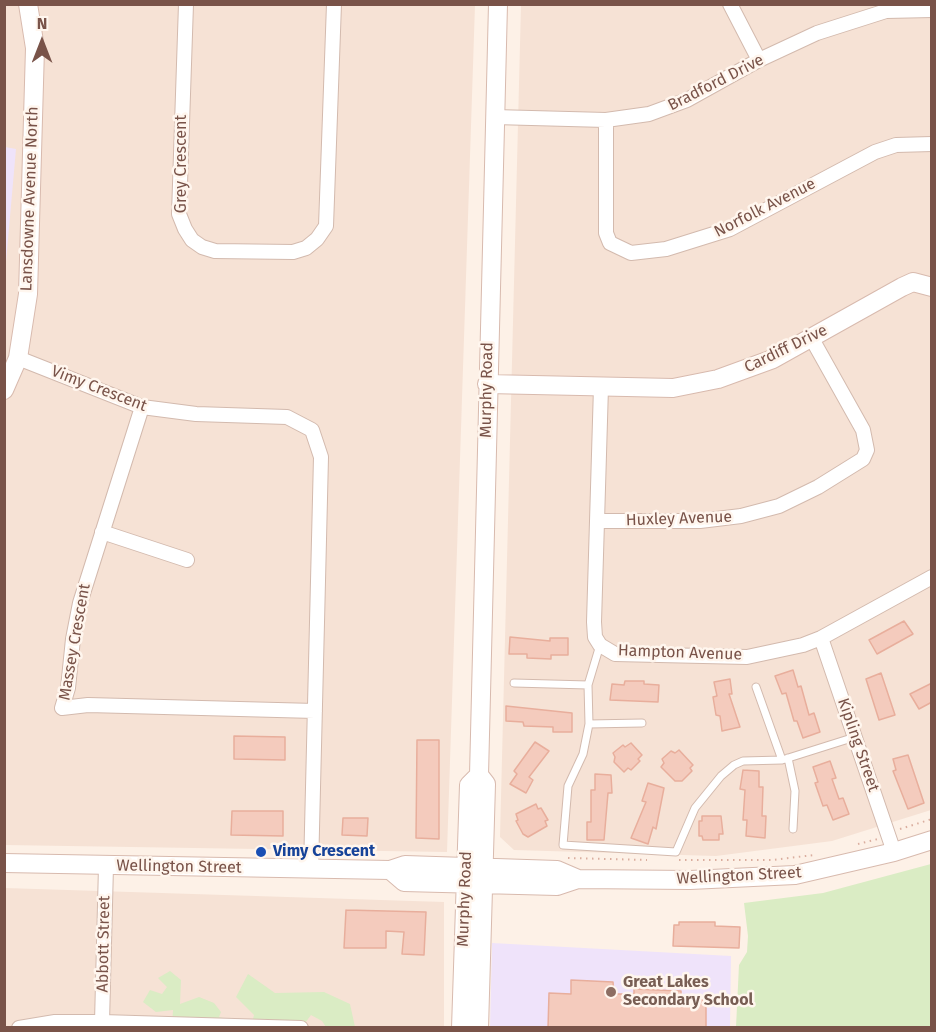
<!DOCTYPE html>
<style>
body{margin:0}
#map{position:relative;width:936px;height:1032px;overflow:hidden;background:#fdf1e7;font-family:"Fira Sans",sans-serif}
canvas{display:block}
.frame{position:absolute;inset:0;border:6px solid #795349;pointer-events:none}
.north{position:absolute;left:12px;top:12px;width:60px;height:60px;-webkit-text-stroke:4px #fff6ee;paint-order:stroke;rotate:0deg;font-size:16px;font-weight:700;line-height:24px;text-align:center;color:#795349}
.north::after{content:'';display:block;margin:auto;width:21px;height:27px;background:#795349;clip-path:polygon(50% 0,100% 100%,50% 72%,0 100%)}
</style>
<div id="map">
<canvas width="936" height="1032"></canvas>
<div class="frame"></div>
<div class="north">N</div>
</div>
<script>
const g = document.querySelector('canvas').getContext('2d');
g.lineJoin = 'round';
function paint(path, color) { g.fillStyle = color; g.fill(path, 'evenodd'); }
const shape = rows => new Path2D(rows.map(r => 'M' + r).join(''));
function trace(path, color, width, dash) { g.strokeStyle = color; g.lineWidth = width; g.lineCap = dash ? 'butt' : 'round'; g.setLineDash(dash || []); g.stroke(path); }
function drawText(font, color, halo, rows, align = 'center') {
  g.font = font + ' "Fira Sans",sans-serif'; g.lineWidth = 5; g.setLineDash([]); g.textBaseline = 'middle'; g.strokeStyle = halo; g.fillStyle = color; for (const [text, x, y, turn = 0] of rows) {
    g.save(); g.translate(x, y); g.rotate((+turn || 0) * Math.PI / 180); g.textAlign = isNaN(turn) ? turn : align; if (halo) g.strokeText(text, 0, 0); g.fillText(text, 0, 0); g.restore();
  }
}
paint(shape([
 [5,5,475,5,447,852,5,845],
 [521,5,931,5,931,810,832,841,716,856,514,850,500,837],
 [5,888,444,902,444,1027,5,1028]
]), '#f6e2d5');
paint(shape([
 [5,147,16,149,5,273,4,147],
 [492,943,731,956,730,1027,490,1028]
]), '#efe3fa');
paint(shape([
 [931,864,931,1027,736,1027,739,965,747,952,748,936,744,903,823,893],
 [170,971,181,980,180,1004,199,997,214,1003,221,1012,219,1017,227,1019,172,1026,173,1010,156,1012,143,1002,150,990,162,994,167,987,158,978],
 [248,974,275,993,324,992,350,1004,355,1027,326,1027,322,1021,311,1015,302,1027,251,1027,254,1015,236,997]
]), '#daecc4');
const building = shape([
 [904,621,913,634,877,654,869,640,904,621],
 [510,637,550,641,550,638,568,638,568,655,551,655,551,659,527,658,527,654,509,654,510,637],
 [793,670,798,687,801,686,809,715,814,713,820,732,803,738,797,721,794,721,786,693,782,694,775,676,793,670],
 [881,673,895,715,879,720,866,679,881,673],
 [730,679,732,694,729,694,740,727,722,731,720,716,716,715,713,697,717,696,714,682,730,679],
 [625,681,644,681,644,684,659,685,658,702,610,700,612,684,624,685,625,681],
 [932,683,932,702,919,709,910,694,932,683],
 [506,706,572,713,572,732,553,732,553,727,524,726,523,722,506,721,506,706],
 [234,736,285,737,285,760,234,759,234,736],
 [417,740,439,740,439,839,416,838,417,740],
 [535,742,549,751,529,777,533,780,526,793,510,784,517,774,514,771,535,742],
 [631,743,642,755,638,759,640,761,631,770,628,768,624,772,614,762,615,757,613,753,623,745,625,747,631,743],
 [679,750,693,765,690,768,692,771,682,781,675,781,661,767,664,763,662,759,671,751,675,753,679,750],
 [908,755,924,803,908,809,893,771,896,770,893,759,908,755],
 [830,761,836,778,832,779,839,799,843,798,849,814,833,820,827,805,823,806,815,783,818,782,813,767,830,761],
 [743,770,759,771,759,787,763,787,762,816,766,816,765,838,746,836,747,820,743,820,745,790,740,789,743,770],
 [595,774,611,775,612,793,608,793,604,840,587,840,587,822,591,822,591,790,595,790,595,774],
 [648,783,664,788,656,829,653,827,648,844,631,838,646,802,642,801,648,783],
 [536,804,538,809,541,808,548,820,545,821,547,826,528,837,523,834,516,821,518,820,516,814,536,804],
 [232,811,283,811,283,836,231,835,232,811],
 [702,816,721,816,723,834,719,834,719,840,703,840,702,836,699,836,699,821,702,821,702,816],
 [343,818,368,818,367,836,342,835,343,818],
 [346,910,426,912,424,955,402,954,404,932,386,931,386,948,344,948,346,910],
 [679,922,715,922,715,926,740,927,739,948,673,946,674,925,679,925,679,922],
 [571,980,613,982,614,994,634,994,634,989,681,991,681,999,706,1000,706,1028,548,1028,549,993,571,994,571,980]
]);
paint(building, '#f4cbbd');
trace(building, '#e8ae9c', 1.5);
const lane = shape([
 [600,645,588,685,589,724,583,754,568,786,563,845,676,852,695,808,721,776,734,765,743,761,782,760,855,737],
 [514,683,588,685],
 [756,687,782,760],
 [589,724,642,723],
 [788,758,795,791,793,829]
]);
const street = shape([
 [186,4,179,214,185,229,192,240,202,247,215,251,293,252,306,248,317,239,326,226,334,4],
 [730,4,759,60],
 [494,117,606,120,649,114,687,100,759,60,817,33,886,11,932,10],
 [606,120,606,233,610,243,631,253,666,249,730,229,875,152,896,145,932,144],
 [18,358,142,407,196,414,287,417,312,430,321,457,311,870],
 [601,387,594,622,595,637,600,645,615,654,747,657,803,645,821,638,932,577],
 [142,407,80,603,73,639,68,688,62,708,88,705,315,711],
 [597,521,700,521,741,516,779,506,818,487,863,459,867,450,863,430,812,339],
 [102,532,187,560],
 [821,638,894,852],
 [102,1022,106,866],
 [19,1028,55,1022,102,1022,301,1028]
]);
const secondary = shape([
 [487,384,673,388,718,379,773,359,902,287,913,282,932,287],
 [4,390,18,358,28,294,35,48,28,4],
 [4,863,390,870,405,865,557,870,578,879],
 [390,870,404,882,557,886,578,879,690,880,795,875,894,852,932,840],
 [461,1028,469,785,479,775],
 [479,1028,486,784,479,775,498,4]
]);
trace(lane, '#d3baae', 9);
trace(street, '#d3baae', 16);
trace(secondary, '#d8baae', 20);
trace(shape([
 [900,829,932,819],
 [858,844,878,839],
 [568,858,647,860],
 [679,860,772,860,814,855]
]), '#daae9f', 2, [1.5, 4.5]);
trace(lane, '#fff', 7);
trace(street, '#fff', 14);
trace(secondary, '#fff', 18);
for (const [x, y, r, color] of [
 [261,852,6,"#1a4fb4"],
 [611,992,6,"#8d6e63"]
]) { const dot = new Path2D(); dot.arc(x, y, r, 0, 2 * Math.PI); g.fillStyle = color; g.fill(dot); trace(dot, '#fff6ee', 2); }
drawText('16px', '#795349', '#fff6ee', [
 ["Bradford Drive",716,83,-27],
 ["Grey Crescent",182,164,-90],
 ["Lansdowne Avenue North",30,199,-88],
 ["Norfolk Avenue",765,208,-27],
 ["Cardiff Drive",786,349,-26],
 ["Vimy Crescent",99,389,21],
 ["Murphy Road",487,390,-89],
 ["Huxley Avenue",679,519,-2],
 ["Massey Crescent",75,642,-80],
 ["Hampton Avenue",680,653,2],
 ["Kipling Street",858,745,71],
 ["Wellington Street",179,867,1],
 ["Wellington Street",739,876,-3],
 ["Murphy Road",465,899,-88],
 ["Abbott Street",104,944,-89]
]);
drawText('bold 16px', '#164399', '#fff6ee', [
 ["Vimy Crescent",273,852]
], 'left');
drawText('bold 16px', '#785e54', '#fff6ee', [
 ["Great Lakes",623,983],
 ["Secondary School",623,1001]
], 'left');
</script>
